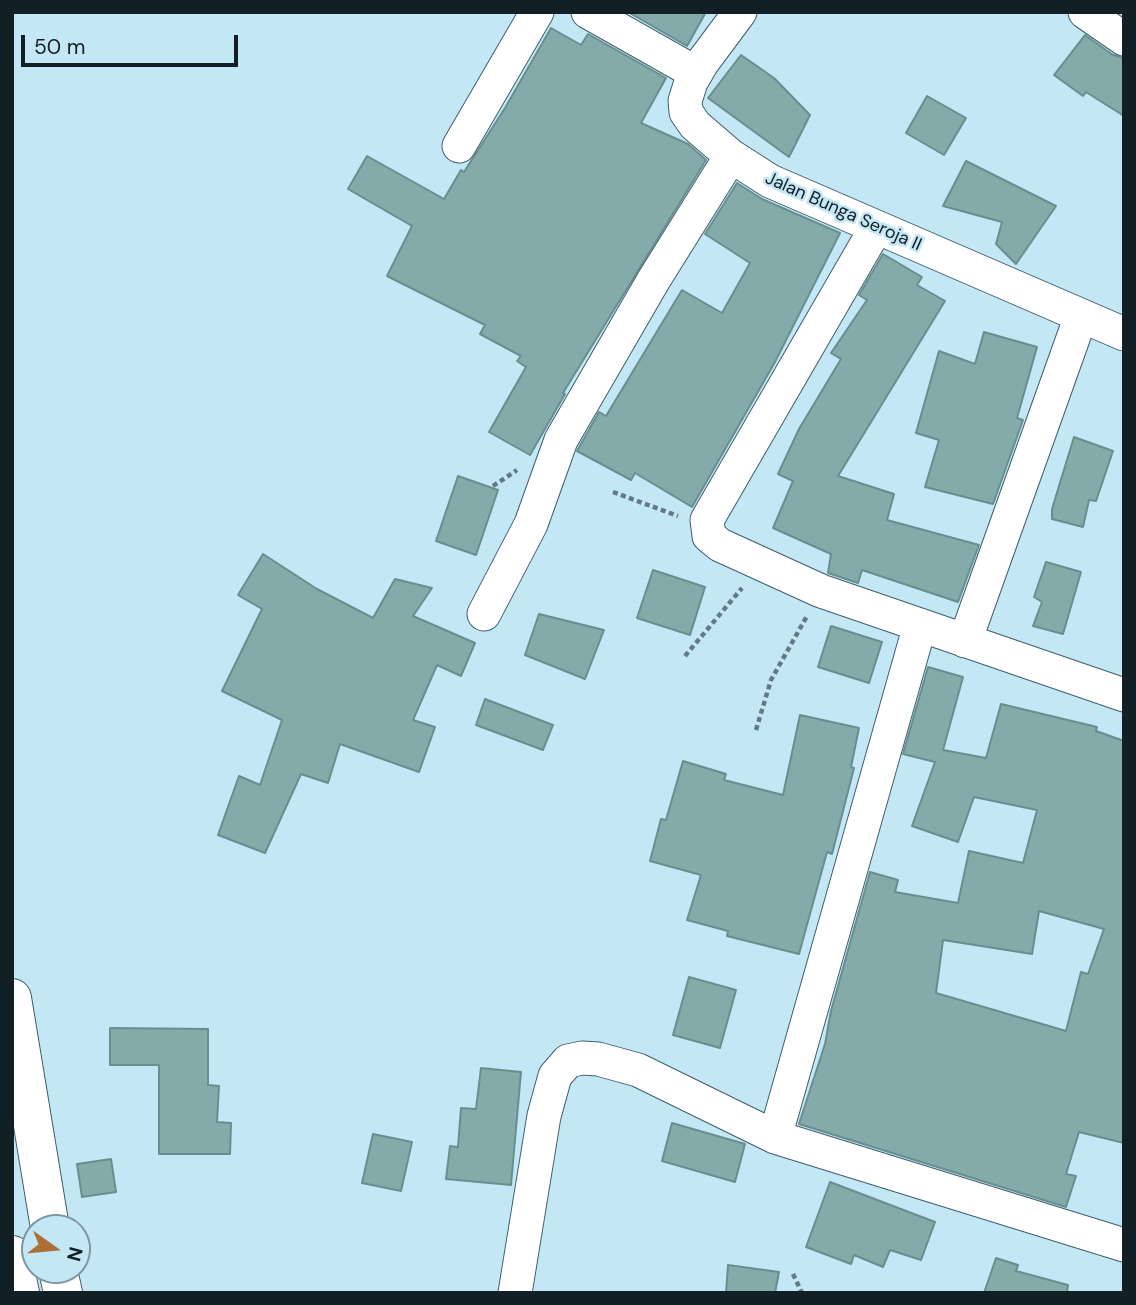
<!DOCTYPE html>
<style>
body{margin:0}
#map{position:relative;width:1136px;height:1305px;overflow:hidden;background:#c4e7f6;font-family:"DM Sans",sans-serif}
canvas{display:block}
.frame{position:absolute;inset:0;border:14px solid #121f24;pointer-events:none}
.north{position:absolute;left:21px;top:1214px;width:70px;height:70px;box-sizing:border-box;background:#c4e7f6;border:2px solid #7d97a2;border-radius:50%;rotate:105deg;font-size:19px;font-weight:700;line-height:28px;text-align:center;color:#121f24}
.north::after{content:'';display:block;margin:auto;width:24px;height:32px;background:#ad6f35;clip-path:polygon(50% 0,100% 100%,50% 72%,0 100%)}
.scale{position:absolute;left:21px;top:35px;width:217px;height:32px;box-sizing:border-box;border:4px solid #121f24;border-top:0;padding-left:9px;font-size:21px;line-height:24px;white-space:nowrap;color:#121f24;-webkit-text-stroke:5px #c4e7f6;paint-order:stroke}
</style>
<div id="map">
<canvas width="1136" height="1305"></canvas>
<div class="frame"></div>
<div class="north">N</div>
<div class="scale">50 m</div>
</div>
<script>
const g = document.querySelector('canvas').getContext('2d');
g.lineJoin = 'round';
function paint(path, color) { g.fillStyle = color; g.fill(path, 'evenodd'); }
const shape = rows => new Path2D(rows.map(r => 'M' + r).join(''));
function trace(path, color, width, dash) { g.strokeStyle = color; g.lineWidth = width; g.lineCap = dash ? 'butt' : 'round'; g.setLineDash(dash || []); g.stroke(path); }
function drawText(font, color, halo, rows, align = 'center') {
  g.font = font + ' "DM Sans",sans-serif'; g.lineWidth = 5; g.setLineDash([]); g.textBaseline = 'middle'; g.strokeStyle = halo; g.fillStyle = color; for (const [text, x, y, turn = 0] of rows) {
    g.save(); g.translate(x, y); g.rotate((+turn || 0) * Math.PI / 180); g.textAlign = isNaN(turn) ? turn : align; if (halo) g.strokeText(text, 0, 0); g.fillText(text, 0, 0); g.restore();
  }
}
const building = shape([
 [628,12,706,12,687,46,628,12],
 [551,28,581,45,588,34,666,78,641,123,688,144,706,160,563,393,565,394,530,455,489,432,526,367,517,361,521,356,480,334,485,325,387,276,412,226,348,189,367,156,444,199,461,170,464,172,505,108,551,28],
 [1085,35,1113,55,1124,58,1124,116,1086,92,1083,96,1054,75,1085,35],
 [741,55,774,78,810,115,789,157,708,98,741,55],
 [927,96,966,118,944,155,906,133,927,96],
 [966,161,1056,206,1016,264,996,244,1002,222,943,206,966,161],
 [737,183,762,199,840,233,775,362,692,507,635,473,631,480,577,451,599,412,606,416,682,290,722,313,750,263,705,234,737,183],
 [883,254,922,277,917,285,945,301,838,476,894,494,887,520,979,545,958,602,862,570,858,583,828,573,831,554,773,528,793,481,778,474,799,429,841,359,831,353,867,300,859,295,883,254],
 [984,332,1037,347,1017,418,1023,420,993,504,925,487,939,440,916,433,939,351,975,364,984,332],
 [1074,437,1113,451,1096,501,1089,500,1083,527,1052,519,1052,509,1074,437],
 [458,476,498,490,476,555,436,541,458,476],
 [263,554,317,589,373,618,395,579,432,588,413,616,475,643,461,676,437,665,413,720,435,727,419,772,340,744,328,783,301,774,265,853,218,835,239,776,260,785,282,720,222,691,262,609,238,595,263,554],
 [1046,562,1081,572,1063,634,1033,626,1042,602,1034,597,1046,562],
 [653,570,705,587,690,635,637,618,653,570],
 [539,614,604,630,585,679,525,655,539,614],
 [831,626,882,642,869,683,818,667,831,626],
 [928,667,963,677,943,750,986,758,1001,704,1097,727,1096,731,1124,741,1124,1143,1079,1132,1066,1174,1076,1176,1066,1207,799,1124,825,1044,831,1011,870,872,898,880,895,892,958,903,969,851,1023,863,1037,810,974,797,958,842,912,826,935,762,903,754,928,667],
 [1039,911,1104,929,1088,974,1081,972,1066,1031,936,993,943,940,1032,954,1039,911],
 [485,699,553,725,543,750,476,725,485,699],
 [800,715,859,728,851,767,854,768,832,854,827,852,799,954,727,936,728,931,687,920,701,875,650,861,661,819,666,820,683,761,726,774,724,780,783,795,800,715],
 [689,977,736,990,720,1048,673,1035,689,977],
 [110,1028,208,1029,208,1085,219,1086,217,1122,231,1123,230,1154,159,1154,159,1065,110,1065,110,1028],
 [481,1068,521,1072,511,1185,446,1179,450,1146,458,1147,461,1108,476,1109,481,1068],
 [672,1123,745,1144,735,1182,662,1161,672,1123],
 [373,1134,412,1142,401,1191,362,1183,373,1134],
 [111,1159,116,1192,82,1197,77,1164,111,1159],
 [830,1182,935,1222,921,1260,890,1250,883,1267,854,1255,851,1264,806,1247,830,1182],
 [996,1258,1018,1265,1016,1271,1068,1285,1067,1293,984,1293,996,1258],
 [728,1265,779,1272,775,1293,726,1293,728,1265]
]);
paint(building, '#84abaa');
trace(building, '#688e8d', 2);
const street = shape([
 [588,12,696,73],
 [740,12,702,63,691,82,685,101,686,112,695,125,731,156,770,181,1124,334],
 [1085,12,1124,39],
 [459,146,537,12],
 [876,228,707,520,709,536,720,545,821,591,1124,695],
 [484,614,531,524,561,440,653,281,731,156],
 [965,641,1081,316],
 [775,1137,920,625],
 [515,1293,544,1116,555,1076,568,1061,582,1058,598,1059,638,1070,775,1137,1124,1245]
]);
const secondary = shape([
 [12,998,50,1228],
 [12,1255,20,1293],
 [58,1270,63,1293]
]);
trace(street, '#3f5e6b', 35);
trace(secondary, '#3f5e6b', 40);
trace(shape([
 [493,486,517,470],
 [613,492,678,516],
 [685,656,742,588],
 [756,730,771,680,807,616],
 [793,1274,802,1293]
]), '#637a83', 4.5, [5, 3.5]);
trace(street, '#fff', 33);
trace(secondary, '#fff', 38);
drawText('18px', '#121f24', '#c4e7f6', [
 ["Jalan Bunga Seroja II",843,212,24]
]);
</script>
